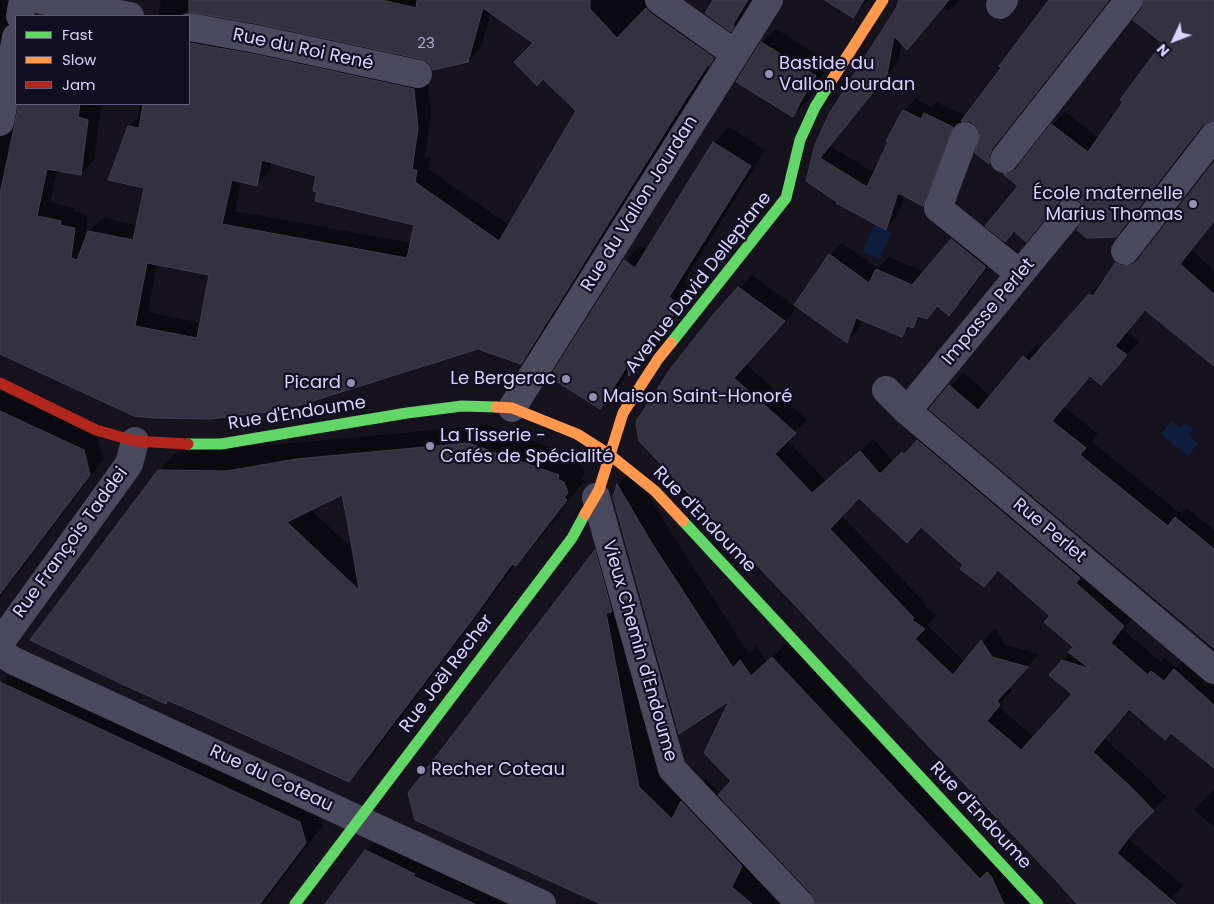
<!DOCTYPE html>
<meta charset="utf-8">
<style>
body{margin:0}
#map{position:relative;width:1214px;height:904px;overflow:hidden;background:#16131e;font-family:Poppins,sans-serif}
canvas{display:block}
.legend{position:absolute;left:15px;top:15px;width:175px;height:90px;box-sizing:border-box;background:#130f22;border:1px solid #625d7a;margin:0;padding:6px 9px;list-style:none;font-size:15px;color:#d8d2fd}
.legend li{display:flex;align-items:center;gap:10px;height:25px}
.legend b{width:25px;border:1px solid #625d7a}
.north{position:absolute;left:1149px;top:15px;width:50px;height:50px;-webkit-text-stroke:4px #130f22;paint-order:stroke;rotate:227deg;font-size:14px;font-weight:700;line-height:20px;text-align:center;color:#d8d2fd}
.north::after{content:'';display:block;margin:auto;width:18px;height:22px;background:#d8d2fd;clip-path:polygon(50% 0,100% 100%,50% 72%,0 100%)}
</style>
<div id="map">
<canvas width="1214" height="904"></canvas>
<ul class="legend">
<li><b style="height:6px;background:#63d668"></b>Fast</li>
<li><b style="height:6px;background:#ff974d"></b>Slow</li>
<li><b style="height:6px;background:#b3261e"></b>Jam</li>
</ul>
<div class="north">N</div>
</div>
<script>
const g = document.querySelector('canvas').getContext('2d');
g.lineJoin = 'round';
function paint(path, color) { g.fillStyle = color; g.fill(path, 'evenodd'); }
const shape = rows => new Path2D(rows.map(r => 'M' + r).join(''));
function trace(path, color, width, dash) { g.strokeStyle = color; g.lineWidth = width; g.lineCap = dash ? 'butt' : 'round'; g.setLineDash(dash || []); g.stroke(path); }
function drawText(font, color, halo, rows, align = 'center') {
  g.font = font + ' Poppins,sans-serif'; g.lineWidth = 4.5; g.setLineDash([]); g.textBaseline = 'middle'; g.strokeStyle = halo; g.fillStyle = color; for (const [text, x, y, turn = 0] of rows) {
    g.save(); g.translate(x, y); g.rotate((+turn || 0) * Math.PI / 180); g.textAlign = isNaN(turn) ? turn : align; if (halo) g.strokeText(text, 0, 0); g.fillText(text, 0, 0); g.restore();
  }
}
paint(shape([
 [874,224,891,233,879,259,863,252],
 [1172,421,1181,428,1186,423,1194,429,1189,435,1198,443,1188,456,1161,434]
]), '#0f1e3f');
paint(shape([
 [0,0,7,0,16,14,0,92],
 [161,0,664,0,717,56,535,349,521,362,478,347,0,353,0,116,12,124,17,124,21,104,91,104,101,107,94,160,81,174,57,169,50,202,74,208,73,211,88,215,85,240,89,231,103,218,138,225,146,187,129,127,138,118,140,104,189,104,189,21,427,76,431,113,425,157,430,157,428,169,509,225,578,110,535,43,491,12,481,47,468,61,430,62,422,58,260,22,192,10,187,11,187,16,158,16],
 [272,162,317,175,319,192,415,224,411,243,235,211,241,181,256,185,270,171],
 [157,263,211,274,201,323,148,312],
 [714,0,752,0,745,11,747,12,744,17,731,30],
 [827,0,868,0,853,16],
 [900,0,960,0,949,11,943,7,907,48,902,43,898,62,830,146,875,173,890,142,888,141,904,111,916,99,931,107,936,102,964,115,934,193,923,204,905,195,897,217,886,228,839,202,808,181,897,9],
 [1052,0,1110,0,1004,135,1001,142,1002,150,989,162,977,153],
 [1146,0,1214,0,1214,119,1208,120,1129,222,1116,236,1087,216,1086,208,1080,200,1072,196,1063,198,1026,240,1015,231,1005,241,1020,186,1005,174,1018,162,1024,161,1052,125,1065,112,1099,138,1163,42,1142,10],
 [776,29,829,62,807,102,793,115,738,81,762,43],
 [729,127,765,150,684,282,695,289,661,333,644,359,629,373,629,370,615,392,600,407,625,261,640,246,647,250,714,143],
 [1214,163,1214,222,1192,250,1214,270,1214,358,1146,310,1127,332,1139,341,1128,354,1101,383,1091,375,1064,407,1098,434,1092,442,1181,514,1187,508,1214,530,1214,646,931,409,963,372,991,397,1037,344,1042,349,1129,250,1137,254,1145,253],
 [964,227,998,254,961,302,949,314,939,305,926,318,922,316,902,335,863,319,859,329,847,342,798,307,746,364,807,420,787,440,826,481,874,439,894,462,916,440,918,442,931,428,1137,612,1123,630,1161,662,1165,659,1177,668,1187,657,1214,680,1214,766,1172,732,1130,708,1105,739,1145,775,1166,797,1147,816,1129,839,1183,886,1167,902,1173,904,1078,904,1053,875,640,440,739,288,752,275,795,306,830,255,842,243,878,268,889,257,924,272],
 [860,497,922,526,965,565,984,586,999,570,1051,616,1075,647,1063,660,1074,694,1034,737,999,707,1012,691,1009,687,1039,654,1005,645,995,628,965,662,927,625,937,615,924,606,926,604,842,516],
 [0,391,97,436,103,460,0,597],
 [487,425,577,457,576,460,582,464,585,474,581,478,584,481,534,546,515,565,367,762,349,781,168,699,165,702,159,470,177,452,316,441],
 [343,493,353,549,310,509],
 [633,470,667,526,749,654,756,646,767,662,788,642,1033,904,930,904,765,842,754,864,834,904,604,904,409,794,596,551,619,528,692,792,706,778,720,794,733,781,732,698,614,497,618,484],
 [29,671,317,805,323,825,263,904,0,904,0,685,8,677],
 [1214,789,1214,827,1194,810],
 [382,836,523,904,327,904,366,851]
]), '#0007');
const building = shape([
 [189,0,382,0,416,8,417,0,590,0,590,9,617,38,646,8,650,13,714,58,709,66,708,65,687,97,521,364,478,349,284,410,210,419,154,418,134,416,0,354,0,194,19,104,80,104,78,117,88,120,81,175,47,169,37,216,61,221,60,225,75,228,71,258,77,260,88,231,133,240,144,188,108,180,128,126,139,128,143,104,189,104,189,43,253,54,414,89,418,128,412,170,417,170,415,182,499,241,576,111,543,79,537,86,514,62,533,43,483,8,468,62,433,70,429,63,421,59,259,24,189,12,189,0],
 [262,160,316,176,313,191,317,192,315,201,414,225,407,258,222,224,232,180,257,186,262,160],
 [147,263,209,275,197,338,135,326,147,263],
 [713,0,748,0,733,24,734,26,731,32,705,13,713,0],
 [825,0,864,0,853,18,825,0],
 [899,0,949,0,907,50,894,36,887,75,820,158,867,187,888,142,886,141,903,110,921,119,924,113,953,127,923,206,898,193,886,230,836,203,837,202,806,181,815,145,829,114,896,8,899,0],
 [1049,0,1109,0,992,149,989,156,989,164,975,153,980,134,977,126,970,121,961,121,1001,68,999,66,1049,0],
 [1144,0,1214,0,1214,121,1208,122,1202,126,1116,237,1087,238,1077,230,1085,216,1085,208,1080,201,1072,198,1064,199,1058,203,1026,242,1014,231,1005,242,985,226,1018,186,1003,174,1010,173,1016,169,1051,124,1088,152,1123,102,1120,100,1162,43,1133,20,1142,9,1144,0],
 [761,42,816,76,802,99,793,117,736,82,761,42],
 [713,142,751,166,669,297,681,305,646,349,629,376,627,366,600,409,550,377,624,260,635,268,713,142],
 [1214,162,1214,221,1180,264,1214,294,1214,366,1145,310,1115,346,1127,355,1115,369,1101,385,1090,376,1052,421,1086,448,1080,455,1168,526,1175,517,1214,549,1214,648,929,409,949,385,978,410,1023,356,1029,361,1089,294,1093,296,1115,263,1123,266,1131,265,1137,261,1214,162],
 [951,239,986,267,949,316,937,306,927,319,918,316,913,328,907,326,902,337,856,318,847,343,794,305,829,254,869,283,876,269,912,285,951,239],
 [738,287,785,321,734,378,796,433,775,454,812,493,860,451,880,474,902,452,904,454,917,440,1080,578,1076,583,1124,626,1111,643,1148,675,1151,671,1164,681,1174,669,1214,705,1214,768,1171,733,1165,740,1129,709,1093,752,1132,788,1154,811,1135,830,1117,853,1176,904,1077,904,1052,876,639,441,636,423,637,420,671,368,713,315,738,287],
 [859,498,907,543,921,527,963,565,960,569,984,587,998,570,1050,616,1044,622,1073,647,1068,652,1090,669,1062,660,1049,675,1072,694,1021,750,987,721,1000,705,997,701,1028,667,992,657,981,640,953,675,915,639,925,629,912,620,914,618,830,529,859,498],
 [0,411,84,450,90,475,0,594,0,411],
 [468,443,559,475,558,479,564,482,568,493,564,497,567,500,516,566,512,564,477,613,349,782,195,712,167,700,166,704,124,685,30,640,158,470,227,471,296,459,468,443],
 [342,495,348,525,359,590,287,522,342,495],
 [617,484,651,542,733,668,740,660,751,676,772,657,980,879,987,872,991,876,1004,904,815,904,811,893,718,795,731,781,704,753,729,701,679,734,613,497,617,484],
 [595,550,612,612,606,613,639,787,672,819,681,801,742,866,732,887,752,904,601,904,415,820,408,793,595,550],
 [0,682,300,822,306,843,260,904,0,904,0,682],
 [365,850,415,874,413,876,475,904,325,904,365,850]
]);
paint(building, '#343140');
trace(building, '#433e51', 1);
trace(shape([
 [41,0,130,16],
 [659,0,734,53],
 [1000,5,1004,0],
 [20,16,23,0],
 [189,27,256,39,418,74],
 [0,122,16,37],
 [965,136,938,208,1020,274],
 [1004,159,1129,0],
 [1125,251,1214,136],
 [886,390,907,411,1214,670],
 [512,408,769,0],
 [907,411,1070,213],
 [596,497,672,769,800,904],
 [0,643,129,464,135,441],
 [0,652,14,661,542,904]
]), '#4a495e', 28);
trace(shape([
 [671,343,786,198,800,140,815,107,830,83],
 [188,444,221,444,407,413,462,406,496,407],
 [683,521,1038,904],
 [295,904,572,538,585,514]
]), '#63d668', 11);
trace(shape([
 [830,83,883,0],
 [496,407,512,408,577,434,610,455,655,491,683,521],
 [585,514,599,490,623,413,658,359,671,343]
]), '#ff974d', 11);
trace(shape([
 [0,383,96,430,135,441,188,444]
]), '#b3261e', 11);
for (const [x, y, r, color] of [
 [769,74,5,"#948faf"],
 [1193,204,5,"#948faf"],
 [566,379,5,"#948faf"],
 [351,383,5,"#948faf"],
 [593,397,5,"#948faf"],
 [430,446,5,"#948faf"],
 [421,770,5,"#948faf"]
]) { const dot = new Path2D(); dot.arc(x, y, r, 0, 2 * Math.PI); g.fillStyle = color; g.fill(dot); trace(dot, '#130f22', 2); }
drawText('15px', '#afaace', null, [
 ["23",426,44]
]);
drawText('18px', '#d8d2fd', '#130f22', [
 ["Rue du Roi René",303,50,12],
 ["Rue du Vallon Jourdan",640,204,-58],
 ["Avenue David Dellepiane",699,283,-52],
 ["Impasse Perlet",989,312,-50],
 ["Rue d'Endoume",297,414,-9],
 ["Rue d'Endoume",704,520,46],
 ["Rue Perlet",1049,531,40],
 ["Rue François Taddei",71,543,-54],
 ["Vieux Chemin d'Endoume",639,651,74],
 ["Rue Joël Recher",447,674,-53],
 ["Rue du Coteau",271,779,25],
 ["Rue d'Endoume",980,816,47]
]);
drawText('18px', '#d8d2fd', '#130f22', [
 ["Bastide du",779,64],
 ["Vallon Jourdan",779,85],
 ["École maternelle",1183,194,"right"],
 ["Marius Thomas",1183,215,"right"],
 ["Le Bergerac",556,379,"right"],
 ["Picard",341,383,"right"],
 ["Maison Saint-Honoré",603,397],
 ["La Tisserie -",440,436],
 ["Cafés de Spécialité",440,457],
 ["Recher Coteau",431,770]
], 'left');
</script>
